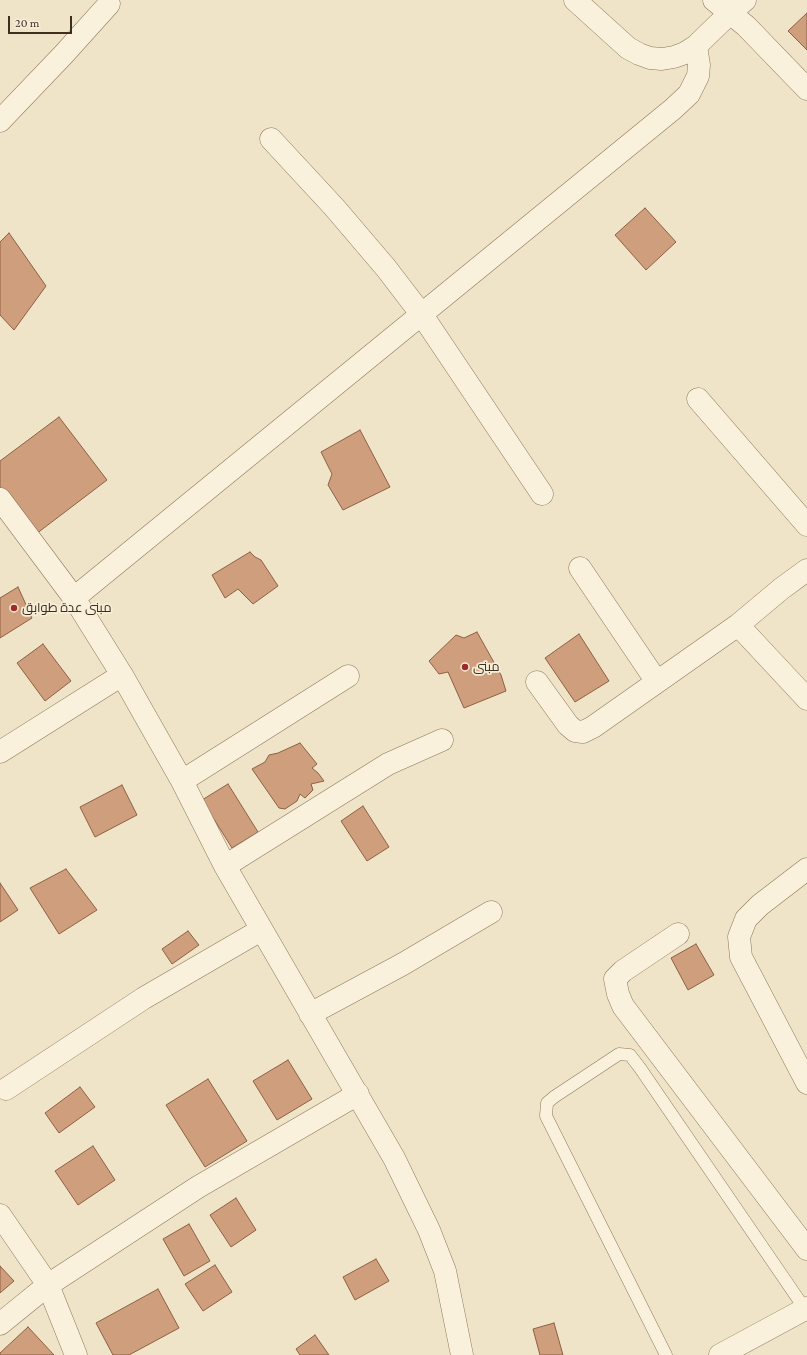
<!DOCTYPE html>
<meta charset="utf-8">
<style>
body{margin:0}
#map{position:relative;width:807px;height:1355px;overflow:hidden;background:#f0e4c8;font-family:"Crimson Pro",serif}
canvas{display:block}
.scale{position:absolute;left:8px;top:16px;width:64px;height:18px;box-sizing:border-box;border:2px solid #3d2e20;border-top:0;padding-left:5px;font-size:12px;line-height:14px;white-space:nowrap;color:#3d2e20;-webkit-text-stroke:3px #f7eed8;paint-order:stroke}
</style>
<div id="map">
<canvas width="807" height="1355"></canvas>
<div class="scale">20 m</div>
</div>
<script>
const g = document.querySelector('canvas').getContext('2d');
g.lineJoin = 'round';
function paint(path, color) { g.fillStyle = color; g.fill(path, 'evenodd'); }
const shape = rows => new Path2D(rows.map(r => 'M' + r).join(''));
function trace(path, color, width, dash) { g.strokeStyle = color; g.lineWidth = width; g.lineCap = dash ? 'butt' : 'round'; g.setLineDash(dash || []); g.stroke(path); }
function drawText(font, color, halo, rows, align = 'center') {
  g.font = font + ' "Crimson Pro",Cairo,serif'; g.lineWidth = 3.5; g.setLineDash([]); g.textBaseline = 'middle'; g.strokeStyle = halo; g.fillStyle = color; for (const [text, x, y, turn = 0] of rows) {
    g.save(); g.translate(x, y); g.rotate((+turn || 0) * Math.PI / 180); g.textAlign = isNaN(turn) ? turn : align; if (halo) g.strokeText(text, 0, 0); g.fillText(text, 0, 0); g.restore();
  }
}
const building = shape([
 [807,13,807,50,788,31,807,13],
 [645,208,676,242,646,270,615,235,645,208],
 [9,233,46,286,14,330,0,315,0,242,9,233],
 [59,417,107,480,36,534,0,488,0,461,59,417],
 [360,430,390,487,343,510,328,485,332,474,321,452,360,430],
 [250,552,255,557,261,560,278,586,253,604,238,589,225,598,212,575,250,552],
 [18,587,32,618,0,638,0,598,18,587],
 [477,632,501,675,506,691,464,708,448,672,439,674,429,661,456,635,464,638,477,632],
 [579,634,609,681,575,702,545,658,579,634],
 [43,644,71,681,45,701,17,663,43,644],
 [300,743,317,764,312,768,318,773,324,781,311,784,313,790,305,798,300,794,297,801,285,809,279,808,252,769,265,762,269,755,278,753,300,743],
 [228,784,258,832,232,848,202,800,228,784],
 [122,785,137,815,95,837,80,807,122,785],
 [363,806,389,847,367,861,341,821,363,806],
 [66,869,97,910,59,934,30,888,66,869],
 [0,883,18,910,0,922,0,883],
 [188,931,199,945,172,964,162,949,188,931],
 [696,944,714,975,688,990,671,958,696,944],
 [288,1060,312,1099,277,1120,253,1081,288,1060],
 [208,1079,247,1141,205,1167,166,1105,208,1079],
 [80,1087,95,1107,59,1133,45,1113,80,1087],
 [93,1146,115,1180,78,1205,55,1171,93,1146],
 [236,1198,256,1230,231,1247,210,1215,236,1198],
 [189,1224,210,1261,184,1276,163,1239,189,1224],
 [376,1259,389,1281,355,1300,343,1277,376,1259],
 [215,1265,232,1292,203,1311,185,1284,215,1265],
 [0,1266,14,1281,0,1293,0,1266],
 [158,1289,179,1328,129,1355,113,1355,96,1323,158,1289],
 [554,1323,563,1355,540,1355,533,1329,554,1323],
 [28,1327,54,1355,0,1355,0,1353,28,1327],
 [315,1335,329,1355,300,1355,296,1349,315,1335]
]);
paint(building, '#cf9f7d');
trace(building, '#8d5f41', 1);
const service = shape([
 [666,1355,546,1116,547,1103,554,1097,619,1054,630,1055,640,1068,805,1309]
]);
const minor = shape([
 [575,0,628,48,639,54,650,58,662,59,674,57,685,53,696,46,730,13],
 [0,121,64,54,109,4],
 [271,139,334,207,386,268,422,315,542,494],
 [698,399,807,525],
 [0,499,74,598,122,675,182,781,225,866,394,1158,429,1230,445,1271,462,1355],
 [580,568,657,682],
 [74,598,673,109,689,94,698,76,699,65,696,46],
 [738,625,807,699],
 [537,682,568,725,575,731,583,732,593,727,738,625,781,589,807,570],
 [0,752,122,675],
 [182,781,348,676],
 [225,866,388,764,442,740],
 [807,869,760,905,746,919,739,937,741,957,807,1083],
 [678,934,623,971,615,979,618,994,623,1006,807,1249],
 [310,1014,403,964,491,912],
 [6,1089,144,998,261,930],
 [0,1215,48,1285,76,1355],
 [0,1324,48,1285,198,1187,358,1094],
 [720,1355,807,1308]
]);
const tertiary = shape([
 [714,0,746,26,807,89],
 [730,13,745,0]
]);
trace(service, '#8d765c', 13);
trace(minor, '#8d765c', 23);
trace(tertiary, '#8d765c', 23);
trace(service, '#faf1dc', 12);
trace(minor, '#faf1dc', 22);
trace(tertiary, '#faf1dc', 22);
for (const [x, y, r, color] of [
 [14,608,4,"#9e2a2b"],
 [465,667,4,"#9e2a2b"]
]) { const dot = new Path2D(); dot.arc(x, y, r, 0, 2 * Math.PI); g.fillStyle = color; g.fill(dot); trace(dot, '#f7eed8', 1.5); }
drawText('13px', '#3d2e20', '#f7eed8', [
 ["مبنى عدة طوابق",22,608],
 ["مبنى",473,667]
], 'left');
</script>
